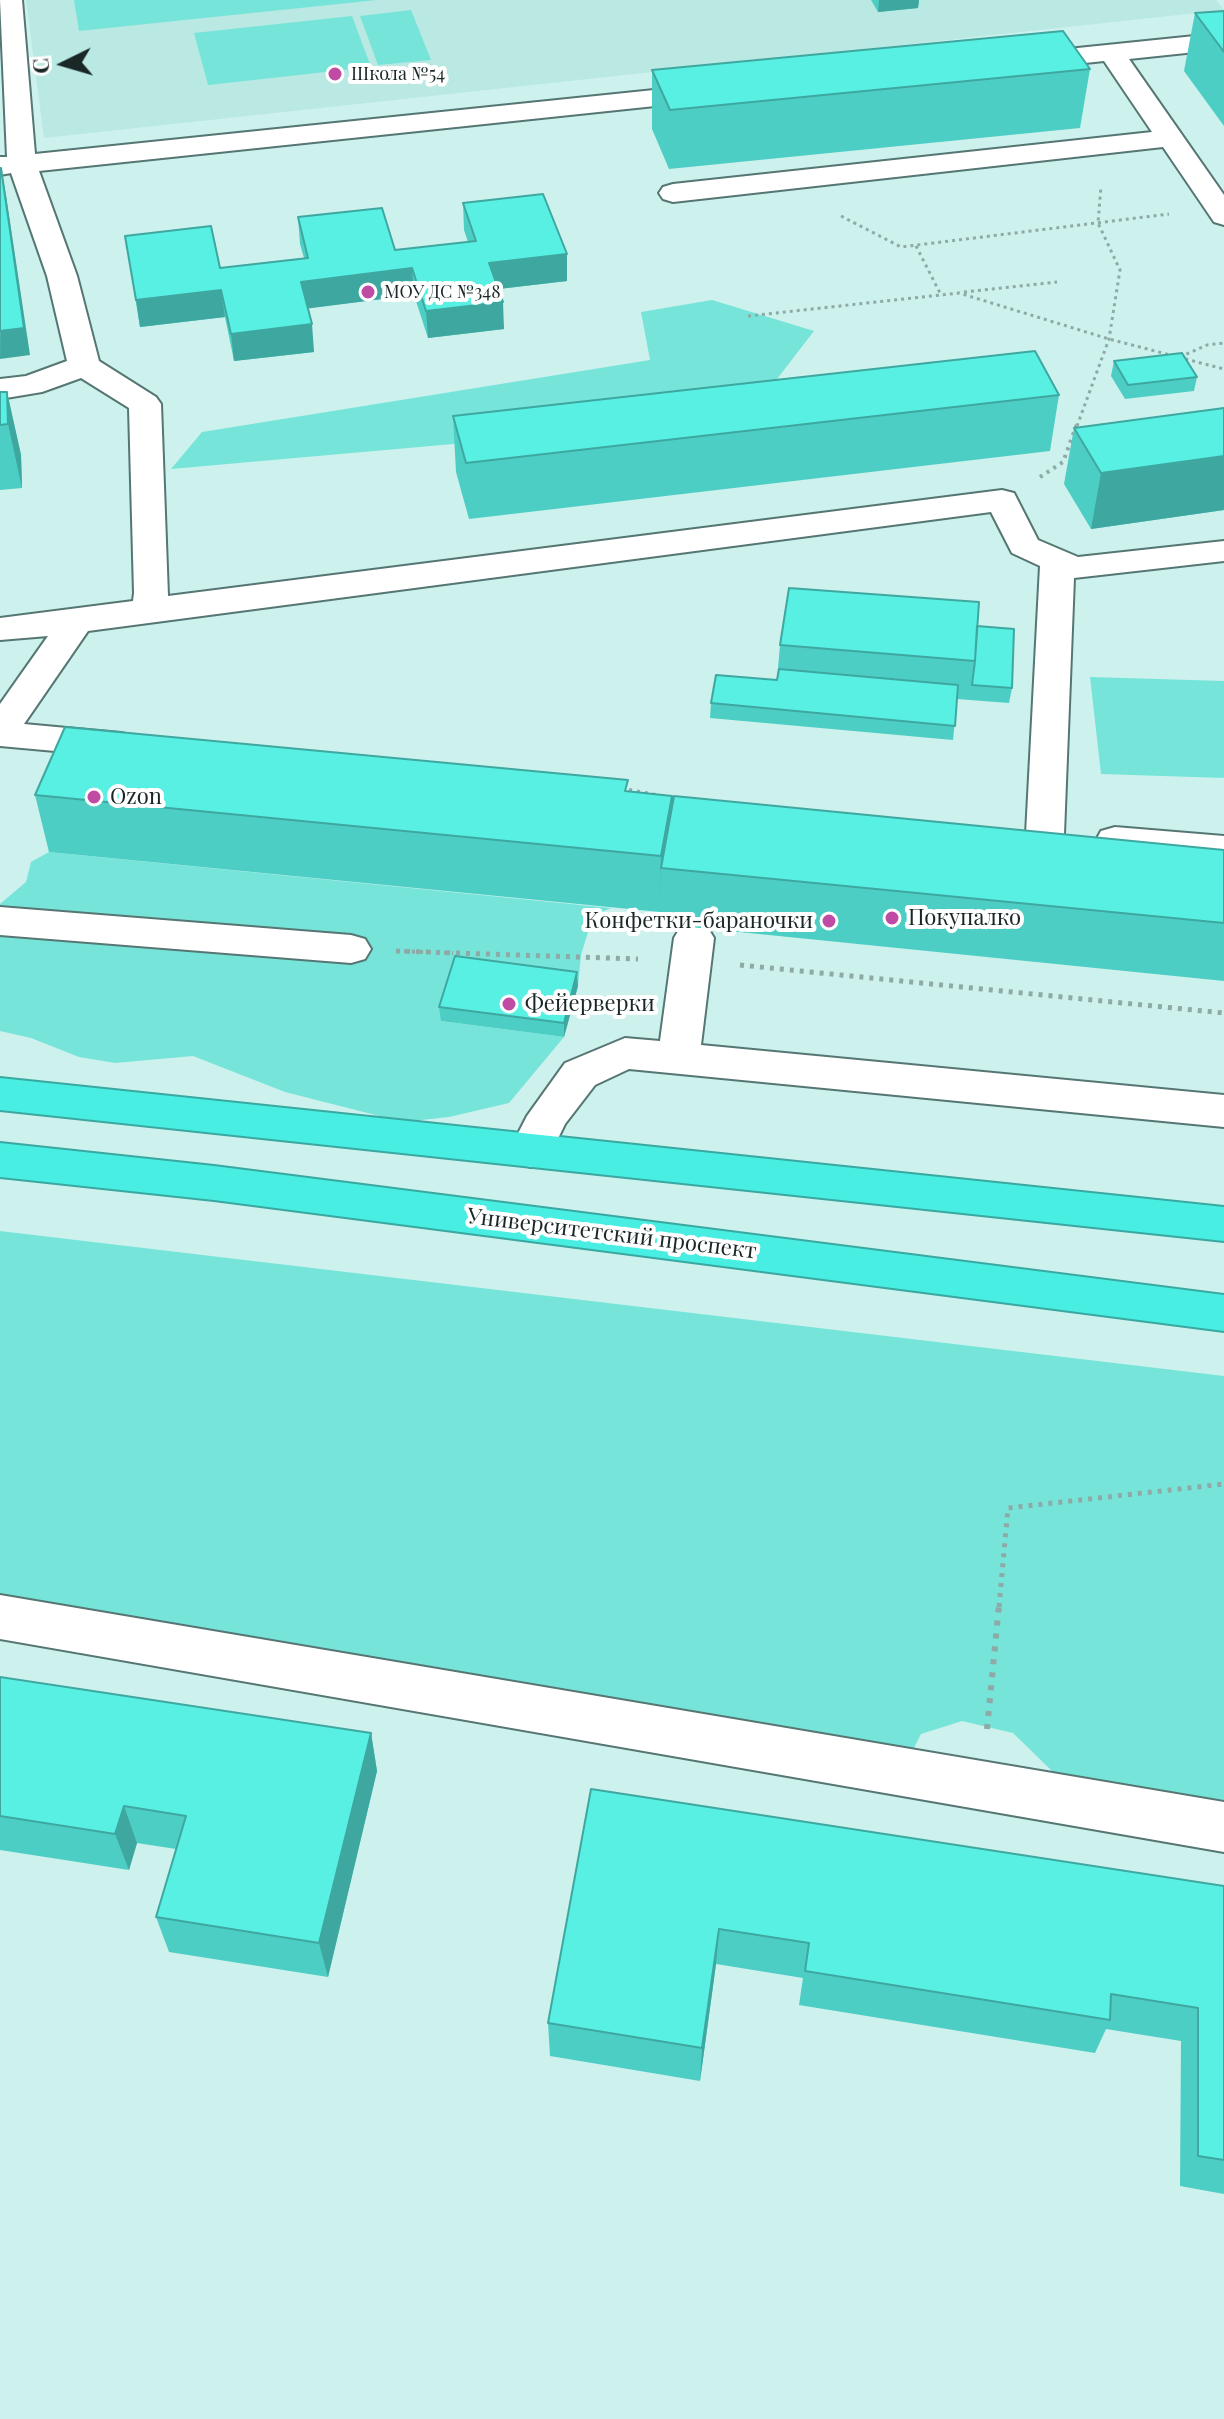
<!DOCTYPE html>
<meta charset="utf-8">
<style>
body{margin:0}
#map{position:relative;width:1224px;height:2419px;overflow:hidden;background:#cdf1ed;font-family:"Playfair Display",serif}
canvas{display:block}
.north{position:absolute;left:24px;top:24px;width:80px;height:80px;-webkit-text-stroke:6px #fff;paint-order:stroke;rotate:265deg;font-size:22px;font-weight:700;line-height:32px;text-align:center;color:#192726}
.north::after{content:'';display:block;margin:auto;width:28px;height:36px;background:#192726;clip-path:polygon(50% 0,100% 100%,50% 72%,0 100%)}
</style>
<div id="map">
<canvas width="1224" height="2419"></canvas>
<div class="north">С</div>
</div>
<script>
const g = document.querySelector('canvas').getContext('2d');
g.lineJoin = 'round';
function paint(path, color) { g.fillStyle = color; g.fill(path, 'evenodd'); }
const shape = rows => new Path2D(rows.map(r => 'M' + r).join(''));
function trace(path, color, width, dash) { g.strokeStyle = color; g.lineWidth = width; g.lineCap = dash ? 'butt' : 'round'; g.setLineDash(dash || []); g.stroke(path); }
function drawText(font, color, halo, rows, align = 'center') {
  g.font = font + ' "Playfair Display",serif'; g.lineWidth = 8; g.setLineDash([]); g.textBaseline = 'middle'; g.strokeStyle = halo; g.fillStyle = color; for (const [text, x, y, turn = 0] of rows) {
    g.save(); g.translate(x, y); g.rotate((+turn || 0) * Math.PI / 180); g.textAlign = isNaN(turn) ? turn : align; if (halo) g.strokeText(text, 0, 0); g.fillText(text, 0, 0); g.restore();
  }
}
paint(shape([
 [26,0,1216,0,1224,10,44,138]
]), '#bae8e2');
paint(shape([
 [74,0,377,0,79,31],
 [411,10,431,60,378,65,360,16],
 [352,16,371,67,208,85,194,33],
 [712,300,814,331,747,418,171,469,202,432,650,360,641,312],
 [1090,677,1224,681,1224,778,1101,774],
 [49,852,611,908,593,916,581,955,578,986,456,971,441,1021,564,1037,509,1103,449,1117,403,1122,285,1092,193,1056,115,1063,79,1057,31,1038,0,1031,0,904,26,882,31,862],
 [0,1231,1224,1376,1224,1838,1069,1810,1051,1770,1013,1733,962,1721,921,1734,896,1784,0,1623]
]), '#77e4da');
const minor = shape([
 [0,0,22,0,35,154,712,84,722,86,726,92,722,98,712,100,39,171,77,276,99,361,156,397,161,404,168,596,1002,490,1014,493,1038,540,1078,557,1224,541,1224,561,1074,578,1064,834,1059,843,1045,847,1031,843,1026,834,1040,566,1012,553,991,512,88,631,24,724,121,733,134,736,140,745,134,754,121,757,0,746,0,704,48,636,0,640,0,618,133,601,134,593,129,408,81,378,42,392,0,399,0,379,26,376,67,361,47,276,11,173,0,175,0,157,7,157,0,0],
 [1224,33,1224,49,1129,59,1224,195,1224,225,1214,222,1163,147,673,202,663,199,659,193,663,187,673,184,1152,132,1104,61,1019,70,1009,68,1006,62,1009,56,1019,54,1224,33],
 [1115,827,1224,836,1224,862,1101,849,1096,840,1101,831,1115,827],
 [0,907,351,935,365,939,371,949,365,959,351,963,0,935,0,907],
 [694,924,708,928,714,938,701,1045,1224,1095,1224,1127,629,1069,595,1085,565,1124,546,1163,531,1167,516,1163,509,1151,527,1116,565,1063,625,1038,660,1041,674,938,680,928,694,924],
 [0,1595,1224,1802,1224,1852,0,1639,0,1595]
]);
const highway = shape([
 [0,1078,1224,1207,1224,1241,0,1110,0,1078],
 [0,1143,214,1166,1224,1295,1224,1331,214,1200,0,1177,0,1143]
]);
trace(minor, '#557673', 4);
trace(highway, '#38a8a0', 4);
trace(shape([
 [841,216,901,247,1169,214],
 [916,246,941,295],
 [964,292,1057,282],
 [748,316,959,293,1109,339,1224,369],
 [1180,357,1207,345,1224,343],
 [1077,426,1109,339,1120,270,1098,223,1101,186]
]), '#8eaaa7', 3, [3, 4]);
trace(shape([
 [1040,477,1063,462,1077,424],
 [629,790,656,795],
 [396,951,453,953]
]), '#8eaaa7', 4, [3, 5]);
trace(shape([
 [396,951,638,959],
 [740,965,1224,1013],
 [999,1607,1008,1508,1224,1484]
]), '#8eaaa7', 5, [4, 6]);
trace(shape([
 [987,1729,999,1605]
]), '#8eaaa7', 6, [5, 8]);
paint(minor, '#fff');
paint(highway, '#48eee2');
paint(shape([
 [871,0,919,0,918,8,878,12],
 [1224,11,1224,126,1184,71,1195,13],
 [1090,69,1080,128,669,169,652,129,652,70],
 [463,203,567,281,498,289,504,329,428,338,414,295,308,308,314,352,234,361,225,317,140,327,125,236,220,268,304,258,300,244,298,217,395,250,468,242,464,230],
 [1114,361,1197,377,1194,391,1125,399,1111,376],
 [0,392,7,392,21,455,22,488,0,490],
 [1059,395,1050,451,469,519,456,472,453,416],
 [1224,408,1224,510,1091,529,1064,484,1074,428],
 [977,626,1012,688,1009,703,957,699,953,740,710,718,711,703,777,680,780,645],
 [628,792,672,796,672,808,1224,850,1224,981,660,924,660,912,49,852,35,795],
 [578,986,564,1037,441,1021,439,1007],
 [0,1677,371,1733,377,1771,328,1977,169,1952,156,1917,176,1849,137,1843,129,1870,0,1850],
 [591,1789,1224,1886,1224,2194,1180,2186,1181,2041,1106,2029,1095,2053,799,2005,803,1978,716,1964,700,2081,550,2056,548,2023]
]), '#4dcec4');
paint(shape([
 [879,0,919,0,918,8,878,12],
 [1,168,6,195,30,355,0,359],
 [567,254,567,281,490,290,489,263],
 [412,268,414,295,304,309,301,282],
 [221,290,225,317,140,327,136,300],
 [503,302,504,329,428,338,426,311],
 [312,324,314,352,234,361,231,334],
 [7,392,21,455,22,488,8,424],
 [1224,456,1224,510,1091,529,1101,473],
 [672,796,671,853,661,868,660,913,661,856],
 [577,972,578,986,564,1037,564,1023],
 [371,1733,377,1771,328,1977,319,1943],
 [124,1806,137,1843,129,1870,115,1834],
 [719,1929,716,1964,700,2081,702,2048]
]), '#3ea8a0');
const building = shape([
 [1224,11,1224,52,1195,13,1224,11],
 [1063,31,1090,69,670,110,652,70,1063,31],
 [0,168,1,168,24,328,0,331,0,168],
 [543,194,567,254,489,263,503,302,426,311,412,268,301,282,312,324,231,334,221,290,136,300,125,236,211,226,220,268,308,258,298,217,382,208,395,250,476,241,463,203,543,194],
 [1035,351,1059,395,466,463,453,416,1035,351],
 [1182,353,1197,377,1128,385,1114,361,1182,353],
 [0,392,7,392,8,424,0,425,0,392],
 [1224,408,1224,456,1101,473,1074,428,1224,408],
 [789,588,979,602,975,661,780,645,789,588],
 [977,626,1014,629,1012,688,972,685,975,661,977,626],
 [779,669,958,685,955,726,711,703,716,675,777,680,779,669],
 [65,727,628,780,625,791,672,796,661,856,35,795,65,727],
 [674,796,1224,850,1224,923,661,868,674,796],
 [455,956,577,972,564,1023,439,1007,455,956],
 [0,1677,371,1733,319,1943,156,1917,186,1816,124,1806,115,1834,0,1816,0,1677],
 [591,1789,1224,1886,1224,2160,1198,2156,1198,2008,1111,1994,1110,2020,805,1971,809,1943,719,1929,702,2048,548,2023,591,1789]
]);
paint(building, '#59f0e4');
trace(building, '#3ea8a0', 2);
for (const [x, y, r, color] of [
 [335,74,8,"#bf4ba4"],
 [368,292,8,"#bf4ba4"],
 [94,797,8,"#bf4ba4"],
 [892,918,8,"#bf4ba4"],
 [829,921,8,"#bf4ba4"],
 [509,1004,8,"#bf4ba4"]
]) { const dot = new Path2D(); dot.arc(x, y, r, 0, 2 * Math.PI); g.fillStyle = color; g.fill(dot); trace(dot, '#fff', 3); }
drawText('18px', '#192726', '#fff', [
 ["Школа №54",351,74],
 ["МОУ ДС №348",384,292]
], 'left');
drawText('22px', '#192726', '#fff', [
 ["Ozon",110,797],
 ["Покупалко",908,918],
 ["Конфетки-бараночки",813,921,"right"],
 ["Фейерверки",525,1004]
], 'left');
drawText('22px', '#192726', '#fff', [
 ["Университетский проспект",612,1234,7]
]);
</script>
